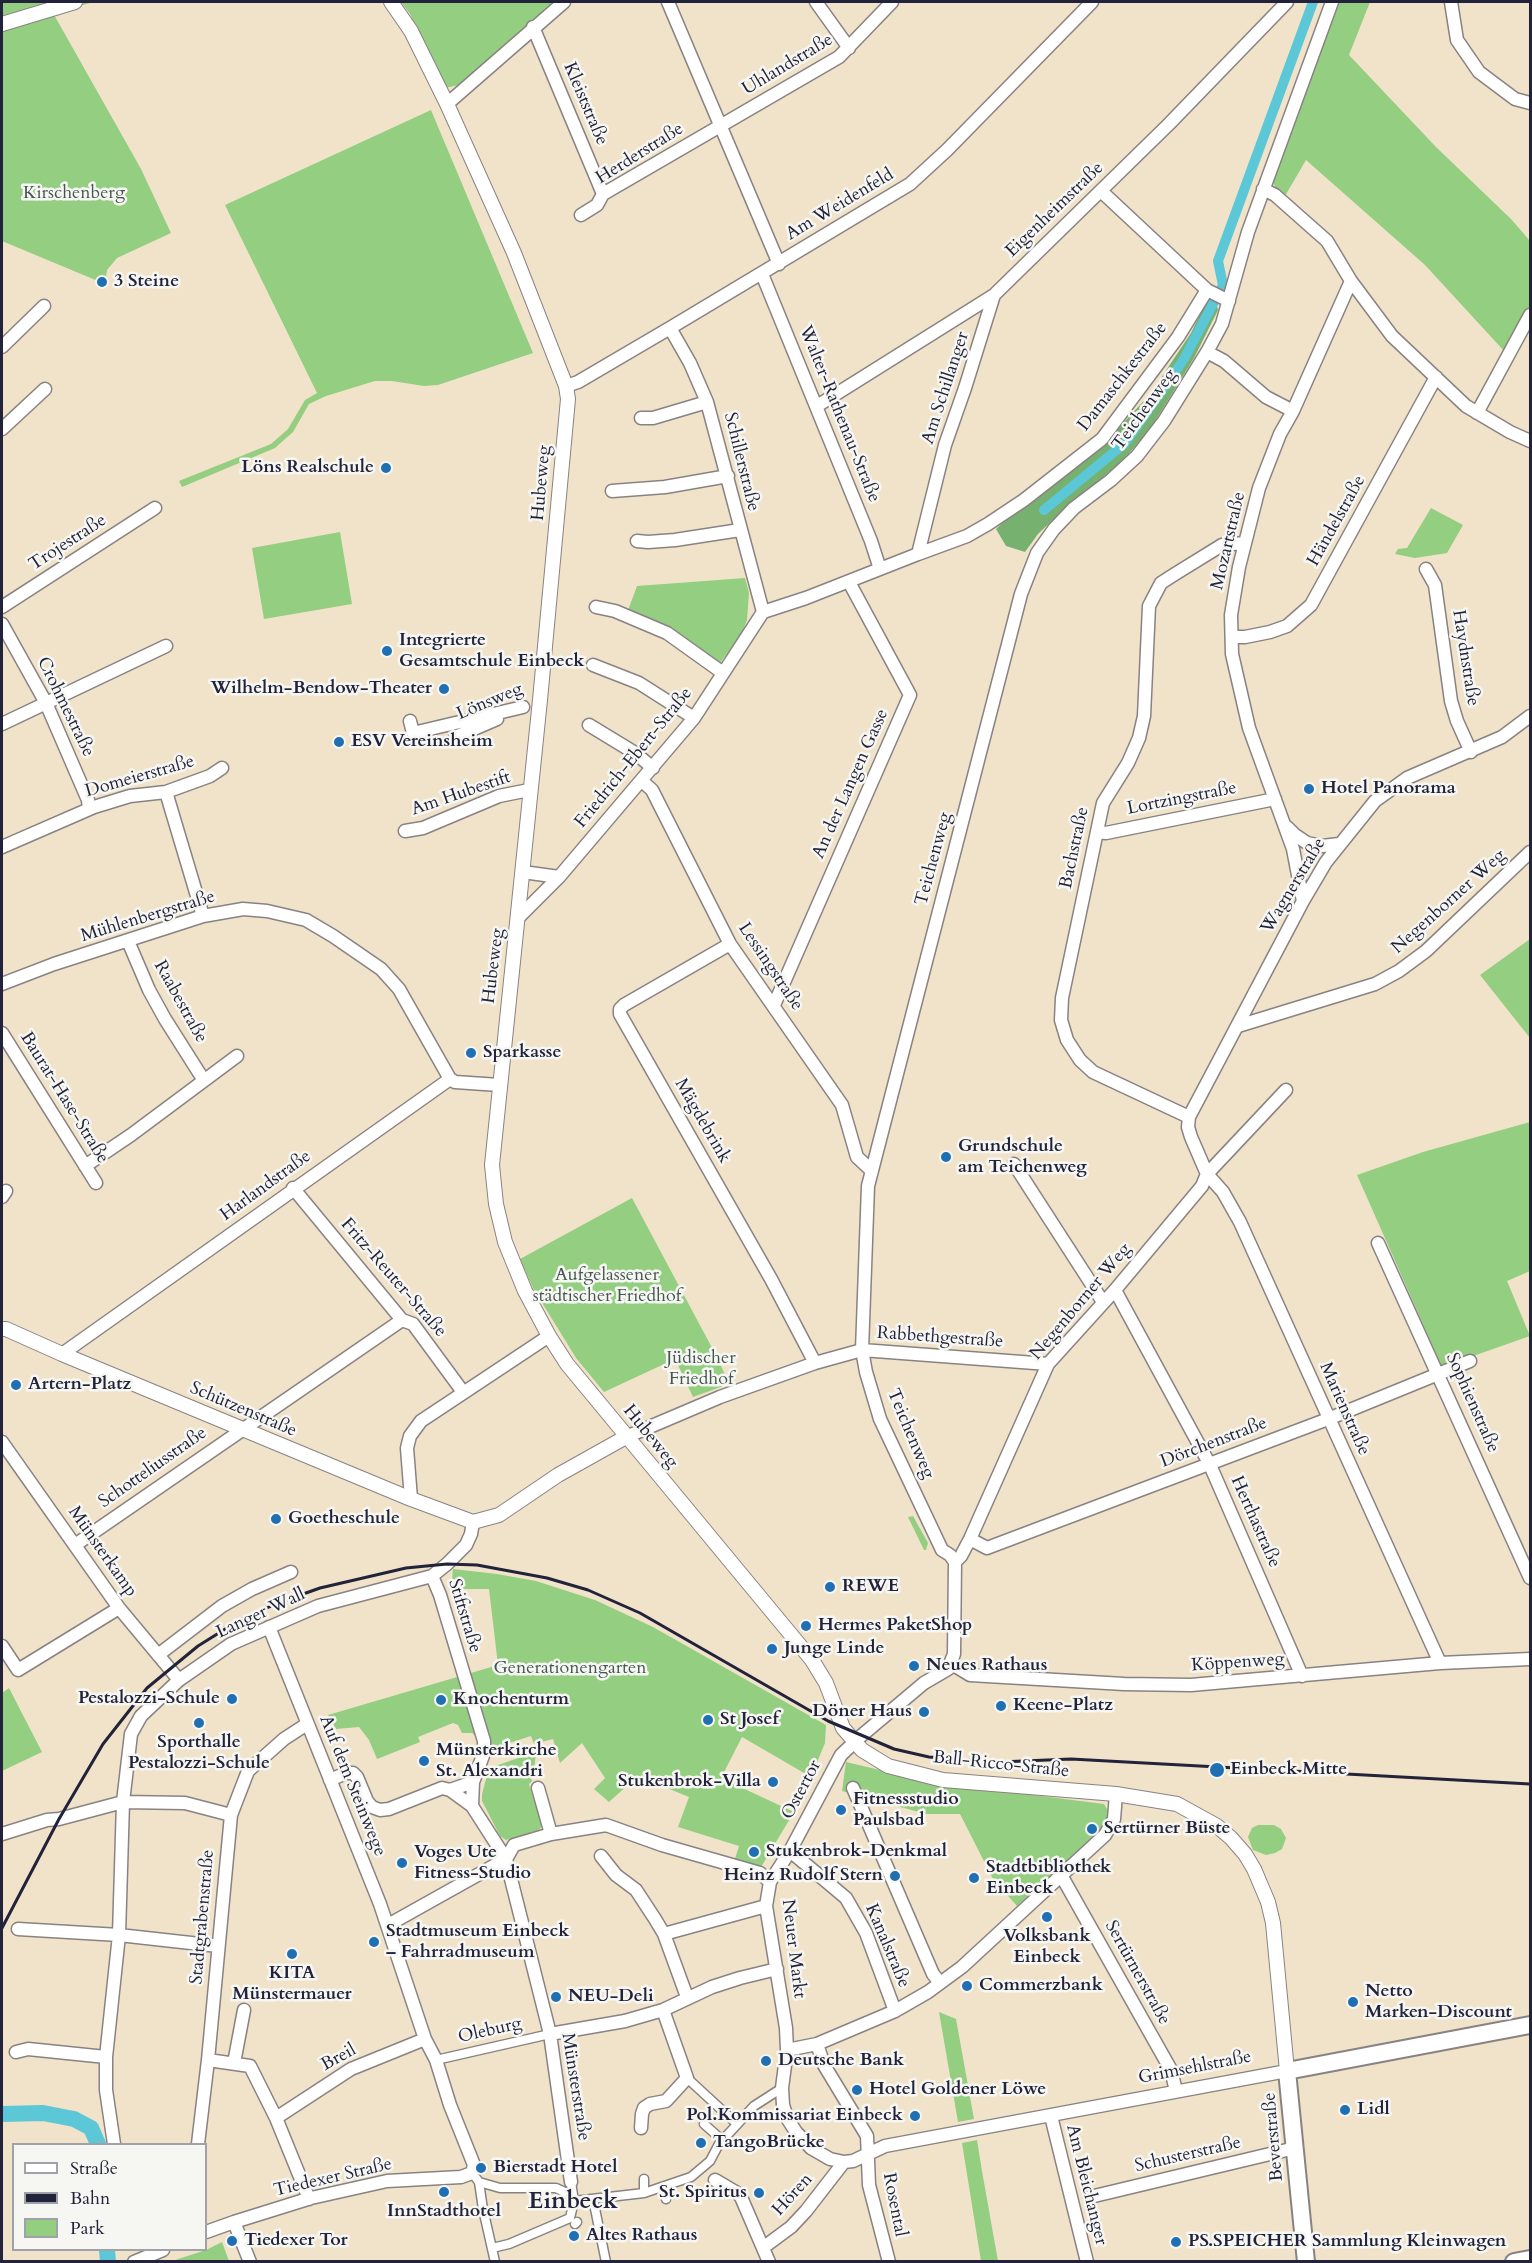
<!DOCTYPE html>
<meta charset="utf-8">
<style>
body{margin:0}
#map{position:relative;width:1532px;height:2263px;overflow:hidden;background:#f0e3c9;font-family:Cardo,serif}
canvas{display:block}
.frame{position:absolute;inset:0;border:3px solid #22223b;pointer-events:none}
.legend{position:absolute;left:12px;top:2143px;width:195px;height:108px;box-sizing:border-box;background:#f6f6f2;border:2px solid #a1a1a9;margin:0;padding:8px 10px;list-style:none;font-size:18px;color:#22223b}
.legend li{display:flex;align-items:center;gap:12px;height:30px}
.legend b{width:30px;border:2px solid #a1a1a9}
</style>
<div id="map">
<canvas width="1532" height="2263"></canvas>
<div class="frame"></div>
<ul class="legend">
<li><b style="height:8px;background:#fff"></b>Straße</li>
<li><b style="height:8px;background:#22223b"></b>Bahn</li>
<li><b style="height:16px;background:#94ce81"></b>Park</li>
</ul>
</div>
<script>
const g = document.querySelector('canvas').getContext('2d');
g.lineJoin = 'round';
function paint(path, color) { g.fillStyle = color; g.fill(path, 'evenodd'); }
const shape = rows => new Path2D(rows.map(r => 'M' + r).join(''));
function trace(path, color, width, dash) { g.strokeStyle = color; g.lineWidth = width; g.lineCap = dash ? 'butt' : 'round'; g.setLineDash(dash || []); g.stroke(path); }
function drawText(font, color, halo, rows, align = 'center') {
  g.font = font + ' Cardo,serif'; g.lineWidth = 5; g.setLineDash([]); g.textBaseline = 'middle'; g.strokeStyle = halo; g.fillStyle = color; for (const [text, x, y, turn = 0] of rows) {
    g.save(); g.translate(x, y); g.rotate((+turn || 0) * Math.PI / 180); g.textAlign = isNaN(turn) ? turn : align; if (halo) g.strokeText(text, 0, 0); g.fillText(text, 0, 0); g.restore();
  }
}
paint(shape([
 [2,2,94,2,53,13,141,169,171,233,117,258,107,270,105,284,2,241],
 [401,2,558,2,459,85,445,88,410,14],
 [1337,2,1370,2,1349,55,1436,147,1511,219,1530,241,1530,306,1505,352,1425,265,1306,160,1285,196,1275,188,1273,180],
 [431,110,533,353,438,385,424,386,392,381,375,381,326,396,309,404,293,432,275,448,182,487,179,481,271,444,288,429,305,400,317,393,225,205],
 [1431,508,1463,525,1447,553,1415,558,1395,554,1398,549,1407,548],
 [340,532,352,604,264,619,252,548],
 [745,578,749,593,747,620,741,635,719,664,627,613,637,586],
 [1530,939,1530,1038,1480,975],
 [1530,1122,1530,1271,1507,1281,1530,1336,1442,1367,1357,1175,1423,1152],
 [632,1198,718,1359,729,1384,693,1397,675,1359,604,1392,576,1358,533,1288,520,1259],
 [913,1516,928,1543,926,1550,924,1550,908,1517],
 [453,1569,497,1574,536,1581,595,1600,653,1627,826,1725,825,1743,811,1777,742,1737,721,1778,794,1812,761,1867,734,1862,739,1846,678,1827,689,1797,638,1776,609,1802,594,1789,605,1778,582,1743,560,1763,553,1739,534,1744,531,1736,491,1749,485,1729,476,1736,472,1733,462,1733,458,1725,453,1723,418,1737,420,1742,377,1759,369,1740,359,1727,336,1729,328,1715,498,1665,489,1589,451,1589],
 [9,1688,42,1752,2,1771,2,1693],
 [536,1752,534,1771,530,1773,532,1781,529,1784,535,1804,540,1806,543,1824,539,1830,506,1840,500,1836,482,1801,482,1794,489,1768],
 [846,1762,931,1782,1104,1804,1110,1814,1100,1832,1017,1906,993,1879,960,1814,926,1814,842,1791],
 [1258,1825,1274,1825,1281,1829,1286,1838,1282,1849,1275,1853,1266,1855,1253,1850,1248,1837,1252,1828],
 [939,2012,956,2019,974,2119,958,2122],
 [977,2140,982,2171,998,2261,981,2261,962,2143],
 [222,2242,229,2261,172,2261,206,2250]
]), '#94ce81');
paint(shape([
 [1208,301,1217,306,1218,310,1194,358,1149,431,1122,461,1061,512,1038,534,1025,552,1006,546,996,529,1014,512,1116,431,1151,393,1191,333,1206,302]
]), '#77b16f');
trace(shape([
 [1044,510,1125,443,1184,359,1223,285,1218,261,1313,2]
]), '#5cc7d6', 10);
trace(shape([
 [2,2114,43,2113,74,2119,91,2128,98,2144],
 [107,2250,108,2262]
]), '#5cc7d6', 16);
const pedestrian = shape([
 [436,2060,550,2034],
 [687,2078,737,2124],
 [704,2124,722,2140],
 [476,2178,479,2182,483,2209,495,2262],
 [644,2179,644,2193],
 [479,2182,500,2188,556,2188,569,2194,574,2200],
 [663,2188,666,2199],
 [593,2199,606,2262],
 [574,2201,644,2193,691,2177,710,2161,719,2144,754,2106,782,2088],
 [575,2224,577,2222],
 [492,2248,509,2244,570,2218,574,2201,571,2182]
]);
const minor = shape([
 [668,2,779,264],
 [816,2,849,48],
 [1451,2,1457,40,1479,72,1515,99,1530,103],
 [533,27,603,194],
 [447,104,564,2],
 [1263,189,1275,195,1327,241,1351,281,1392,336,1466,406,1510,432,1530,441],
 [1101,191,1207,290,1229,301],
 [581,215,597,205,603,194,839,57,892,2],
 [762,274,871,541,880,569],
 [670,328,690,363,707,402,763,612],
 [2,347,44,306],
 [1207,352,1224,361,1266,397,1293,411],
 [566,386,578,382,670,328,910,184,947,150,1092,2],
 [817,406,994,295,1169,124,1287,2],
 [1477,413,1530,315],
 [641,418,653,418,707,402],
 [2,429,45,389],
 [612,491,665,487,728,476],
 [637,541,648,542,675,540,740,530],
 [918,554,967,536,988,524,1024,500,1102,439,1178,337,1207,290],
 [1426,569,1435,585,1451,701,1457,721,1471,752],
 [2,607,155,508],
 [596,607,615,611,667,633,723,673],
 [2,624,46,703,88,800,89,809],
 [1232,637,1245,637,1270,632,1287,626,1311,605,1436,377],
 [593,665,639,683,694,718],
 [410,721,413,733,523,707],
 [2,724,166,646],
 [589,725,635,753,653,768],
 [455,737,497,719],
 [642,781,652,790,730,944,842,1105,857,1157,871,1170],
 [166,792,203,916],
 [1287,827,1295,835,1307,843,1322,846,1339,844],
 [405,831,423,828,499,796,529,790],
 [1097,832,1106,833,1275,799],
 [2,847,94,807,130,796,166,792,210,776,222,768],
 [523,872,559,877],
 [1303,901,1293,849,1249,728,1232,654,1231,615,1239,567,1259,488,1280,434,1293,411,1351,281],
 [518,918,559,877,694,718,763,612,806,598,918,554,945,445,965,388,994,295],
 [128,941,149,990,165,1019,203,1079],
 [730,944,624,1005,620,1009,620,1014,771,1279,815,1363],
 [2,984,54,964,203,916,243,909,267,911,306,920,333,936,381,969,399,989,450,1079],
 [774,1005,910,695,849,582],
 [1238,1026,1375,984,1399,971,1426,951,1530,852],
 [2,1033,96,1183],
 [450,1079,455,1082,499,1085],
 [1286,1090,1207,1174,1223,1192,1240,1222,1440,1663],
 [1189,1117,1093,1072,1080,1060,1067,1040,1061,1020,1062,998,1103,803,1128,763,1139,738,1144,716,1149,606,1161,583,1175,574,1222,545,1244,543],
 [1014,1164,1103,1302],
 [85,1166,131,1135,237,1056],
 [293,1188,402,1320,413,1324,463,1392],
 [2,1197,6,1191],
 [1378,1243,1530,1578],
 [1115,1290,1210,1465,1302,1676],
 [62,1354,450,1079],
 [626,1437,720,1397,815,1363,862,1350,1048,1364],
 [2,1442,119,1608,179,1680],
 [411,1499,407,1448,410,1436,421,1421,549,1336],
 [970,1539,987,1548,1328,1419,1470,1361],
 [75,1545,402,1320],
 [955,1562,961,1556,970,1539,1048,1364,1115,1290,1202,1186,1207,1174,1191,1137,1188,1127,1189,1117,1303,901,1326,862,1375,801,1407,778,1502,737,1530,716],
 [432,1576,440,1595,484,1741,484,1753,473,1782,472,1806],
 [2,1646,18,1670,119,1608],
 [158,1655,222,1606,252,1589,291,1572],
 [952,1664,970,1675,1124,1684,1191,1685,1440,1663,1530,1659],
 [330,1780,346,1773,353,1773,357,1777,367,1801,372,1807,380,1810,389,1809,442,1788,450,1790,473,1782],
 [853,1788,933,1974,940,1983],
 [450,1790,472,1806,506,1859,514,1845,551,1834,538,1788],
 [2,1834,47,1820,59,1819,123,1802,185,1803,231,1815],
 [551,1834,606,1825,662,1845,760,1873,770,1882],
 [790,1851,846,1898,866,1933,895,2011],
 [601,1856,616,1875,636,1890,655,1919,664,1934,687,1997],
 [1061,1875,1171,2070,1176,2091],
 [388,1925,506,1859,550,2034,571,2182],
 [18,1929,119,1935,218,1946],
 [664,1934,766,1906],
 [550,2034,625,2021,663,2010,712,1987,740,1978,777,1969],
 [817,2044,824,2065,867,2136,869,2185,889,2262],
 [787,2050,817,2044,895,2011,928,1992,962,1967,1105,1835,1114,1819,1116,1794],
 [16,2052,28,2049,106,2057],
 [208,2060,250,2066,276,2118,309,2199],
 [234,2063,244,2010],
 [1287,2071,885,2146,853,2161,844,2162,830,2159,811,2148,796,2132,787,2118,783,2105,782,2088,787,2050,786,2028,766,1906,770,1882,790,1851,841,1755,861,1736,924,1683,948,1669,954,1654,955,1562,950,1555,942,1550,880,1419,866,1372,862,1350,868,1186,1021,594,1037,553,1054,529,1074,508,1111,480,1137,456,1164,421,1207,352,1222,324,1248,232,1332,2],
 [1051,2116,1087,2262],
 [276,2118,351,2069,425,2039],
 [641,2128,642,2114,644,2108,650,2104,666,2101,687,2078,663,2010],
 [114,2144,106,2090,106,2057,119,1935,123,1802,131,1734,141,1716,179,1680,231,1644,318,1606,432,1576,447,1564,466,1545,471,1534,473,1522],
 [198,2144,208,2060,231,1815,248,1771,284,1739,307,1724],
 [715,2180,737,2193,741,2197,769,2262],
 [1090,2197,1295,2148],
 [234,2222,250,2262],
 [206,2232,234,2222,311,2198,387,2181,461,2177,472,2173,474,2165,450,2105,436,2060,425,2039,380,1904,269,1627],
 [764,2247,791,2227,806,2211,844,2162],
 [134,2262,163,2250]
]);
const tertiary = shape([
 [391,2,411,31,447,104,514,253,566,386,568,399,540,700,492,1165,496,1204,505,1242,525,1291,549,1336,567,1364,812,1660,826,1683,843,1728,862,1750,888,1766,943,1780,1116,1794,1177,1804,1217,1826,1231,1838,1245,1854,1254,1869,1268,1902,1273,1923,1287,2071],
 [2,24,75,2],
 [2,1329,6,1329,62,1354,411,1499,473,1522,499,1515,558,1475,626,1437]
]);
const secondary = shape([
 [1306,2262,1287,2071,1530,2025],
 [1514,2262,1530,2259]
]);
trace(pedestrian, '#898282', 11);
trace(minor, '#898282', 15);
trace(tertiary, '#898282', 16);
trace(secondary, '#898282', 20);
trace(pedestrian, '#fff', 8);
trace(minor, '#fff', 12);
trace(tertiary, '#fff', 14);
trace(secondary, '#fff', 16);
trace(shape([
 [2,1928,59,1819,103,1744,147,1688,198,1646,238,1621,278,1603,320,1588,406,1568,447,1564,477,1565,547,1578,588,1590,640,1613,828,1721,894,1749,929,1757,1000,1762,1071,1759,1530,1784]
]), '#22223b', 3);
for (const [x, y, r, color] of [
 [102,282,6,"#1f6fb2"],
 [386,468,6,"#1f6fb2"],
 [387,651,6,"#1f6fb2"],
 [444,689,6,"#1f6fb2"],
 [339,742,6,"#1f6fb2"],
 [1309,789,6,"#1f6fb2"],
 [471,1053,6,"#1f6fb2"],
 [946,1157,6,"#1f6fb2"],
 [16,1385,6,"#1f6fb2"],
 [276,1519,6,"#1f6fb2"],
 [830,1587,6,"#1f6fb2"],
 [806,1626,6,"#1f6fb2"],
 [772,1649,6,"#1f6fb2"],
 [914,1666,6,"#1f6fb2"],
 [232,1699,6,"#1f6fb2"],
 [441,1700,6,"#1f6fb2"],
 [1001,1706,6,"#1f6fb2"],
 [924,1712,6,"#1f6fb2"],
 [708,1720,6,"#1f6fb2"],
 [199,1723,6,"#1f6fb2"],
 [424,1761,6,"#1f6fb2"],
 [1217,1770,8,"#1f6fb2"],
 [773,1782,6,"#1f6fb2"],
 [841,1810,6,"#1f6fb2"],
 [1092,1829,6,"#1f6fb2"],
 [754,1852,6,"#1f6fb2"],
 [402,1863,6,"#1f6fb2"],
 [895,1876,6,"#1f6fb2"],
 [974,1878,6,"#1f6fb2"],
 [1047,1917,6,"#1f6fb2"],
 [374,1942,6,"#1f6fb2"],
 [292,1954,6,"#1f6fb2"],
 [967,1986,6,"#1f6fb2"],
 [556,1997,6,"#1f6fb2"],
 [1353,2002,6,"#1f6fb2"],
 [766,2061,6,"#1f6fb2"],
 [857,2090,6,"#1f6fb2"],
 [1345,2110,6,"#1f6fb2"],
 [915,2116,6,"#1f6fb2"],
 [701,2143,6,"#1f6fb2"],
 [481,2168,6,"#1f6fb2"],
 [444,2192,6,"#1f6fb2"],
 [759,2193,6,"#1f6fb2"],
 [574,2236,6,"#1f6fb2"],
 [232,2241,6,"#1f6fb2"],
 [1176,2242,6,"#1f6fb2"]
]) { const dot = new Path2D(); dot.arc(x, y, r, 0, 2 * Math.PI); g.fillStyle = color; g.fill(dot); trace(dot, '#f6f6f2', 2); }
drawText('18px', '#22223b', '#f6f6f2', [
 ["Uhlandstraße",788,65,-31],
 ["Kleiststraße",585,104,67],
 ["Herderstraße",640,154,-32],
 ["Am Weidenfeld",840,205,-31],
 ["Eigenheimstraße",1055,210,-44],
 ["Damaschkestraße",1123,377,-52],
 ["Am Schillanger",946,388,-72],
 ["Teichenweg",1145,410,-54],
 ["Walter-Rathenau-Straße",839,414,68],
 ["Schillerstraße",741,462,76],
 ["Hubeweg",542,483,-85],
 ["Händelstraße",1337,521,-61],
 ["Mozartstraße",1229,541,-77],
 ["Trojestraße",68,543,-33],
 ["Haydnstraße",1465,658,81],
 ["Lönsweg",490,702,-23],
 ["Crohmestraße",65,707,64],
 ["Friedrich-Ebert-Straße",634,758,-51],
 ["Domeierstraße",140,777,-16],
 ["An der Langen Gasse",851,784,-66],
 ["Am Hubestift",461,794,-19],
 ["Lortzingstraße",1182,799,-11],
 ["Bachstraße",1075,848,-78],
 ["Teichenweg",934,859,-75],
 ["Wagnerstraße",1294,886,-59],
 ["Negenborner Weg",1449,902,-42],
 ["Mühlenbergstraße",148,917,-17],
 ["Hubeweg",494,966,-83],
 ["Lessingstraße",770,967,56],
 ["Raabestraße",180,1002,61],
 ["Baurat-Hase-Straße",64,1098,58],
 ["Mägdebrink",702,1121,60],
 ["Harlandstraße",266,1186,-36],
 ["Fritz-Reuter-Straße",393,1278,49],
 ["Negenborner Weg",1081,1302,-50],
 ["Rabbethgestraße",940,1338,4],
 ["Sophienstraße",1472,1403,66],
 ["Marienstraße",1344,1409,66],
 ["Schützenstraße",243,1410,23],
 ["Teichenweg",910,1434,67],
 ["Hubeweg",650,1437,51],
 ["Dörchenstraße",1214,1443,-21],
 ["Schotteliusstraße",153,1468,-35],
 ["Herthastraße",1255,1522,66],
 ["Münsterkamp",102,1552,55],
 ["Langer Wall",261,1614,-25],
 ["Stiftstraße",464,1616,73],
 ["Köppenweg",1238,1663,-4],
 ["Ball-Ricco-Straße",1001,1765,6],
 ["Auf dem Steinwege",352,1786,68],
 ["Ostertor",802,1790,-62],
 ["Stadtgrabenstraße",203,1917,-85],
 ["Kanalstraße",887,1946,67],
 ["Neuer Markt",793,1949,83],
 ["Sertürnerstraße",1137,1973,61],
 ["Oleburg",490,2031,-13],
 ["Breil",339,2058,-29],
 ["Grimsehlstraße",1195,2068,-11],
 ["Münsterstraße",575,2087,81],
 ["Beverstraße",1274,2137,-95],
 ["Schusterstraße",1188,2155,-13],
 ["Tiedexer Straße",333,2178,-13],
 ["Am Bleichanger",1086,2185,76],
 ["Hören",793,2195,-48],
 ["Rosental",894,2205,79]
]);
drawText('18px', '#445650', '#f6f6f2', [
 ["Kirschenberg",74,194],
 ["Aufgelassener",607,1276],
 ["städtischer Friedhof",607,1297],
 ["Jüdischer",701,1359],
 ["Friedhof",701,1380],
 ["Generationengarten",570,1669]
]);
drawText('bold 18px', '#22223b', '#f6f6f2', [
 ["3 Steine",114,282],
 ["Löns Realschule",374,468,"right"],
 ["Integrierte",399,641],
 ["Gesamtschule Einbeck",399,662],
 ["Wilhelm-Bendow-Theater",432,689,"right"],
 ["ESV Vereinsheim",351,742],
 ["Hotel Panorama",1321,789],
 ["Sparkasse",483,1053],
 ["Grundschule",958,1147],
 ["am Teichenweg",958,1168],
 ["Artern-Platz",28,1385],
 ["Goetheschule",288,1519],
 ["REWE",842,1587],
 ["Hermes PaketShop",818,1626],
 ["Junge Linde",784,1649],
 ["Neues Rathaus",926,1666],
 ["Pestalozzi-Schule",220,1699,"right"],
 ["Knochenturm",453,1700],
 ["Keene-Platz",1013,1706],
 ["Döner Haus",912,1712,"right"],
 ["St Josef",720,1720],
 ["Sporthalle",199,1743,"center"],
 ["Pestalozzi-Schule",199,1764,"center"],
 ["Münsterkirche",436,1751],
 ["St. Alexandri",436,1772],
 ["Einbeck Mitte",1230,1770],
 ["Stukenbrok-Villa",761,1782,"right"],
 ["Fitnessstudio",853,1800],
 ["Paulsbad",853,1821],
 ["Sertürner Büste",1104,1829],
 ["Stukenbrok-Denkmal",766,1852],
 ["Voges Ute",414,1853],
 ["Fitness-Studio",414,1874],
 ["Stadtbibliothek",986,1868],
 ["Einbeck",986,1889],
 ["Heinz Rudolf Stern",883,1876,"right"],
 ["Stadtmuseum Einbeck",386,1932],
 ["– Fahrradmuseum",386,1953],
 ["Volksbank",1047,1937,"center"],
 ["Einbeck",1047,1958,"center"],
 ["KITA",292,1974,"center"],
 ["Münstermauer",292,1995,"center"],
 ["Commerzbank",979,1986],
 ["Netto",1365,1992],
 ["Marken-Discount",1365,2013],
 ["NEU-Deli",568,1997],
 ["Deutsche Bank",778,2061],
 ["Hotel Goldener Löwe",869,2090],
 ["Lidl",1357,2110],
 ["Pol.Kommissariat Einbeck",903,2116,"right"],
 ["TangoBrücke",713,2143],
 ["Bierstadt Hotel",493,2168],
 ["St. Spiritus",747,2193,"right"],
 ["InnStadthotel",444,2212,"center"],
 ["Altes Rathaus",586,2236],
 ["Tiedexer Tor",244,2241],
 ["PS.SPEICHER Sammlung Kleinwagen",1188,2242]
], 'left');
drawText('bold 24px', '#22223b', '#f6f6f2', [
 ["Einbeck",573,2202]
]);
</script>
